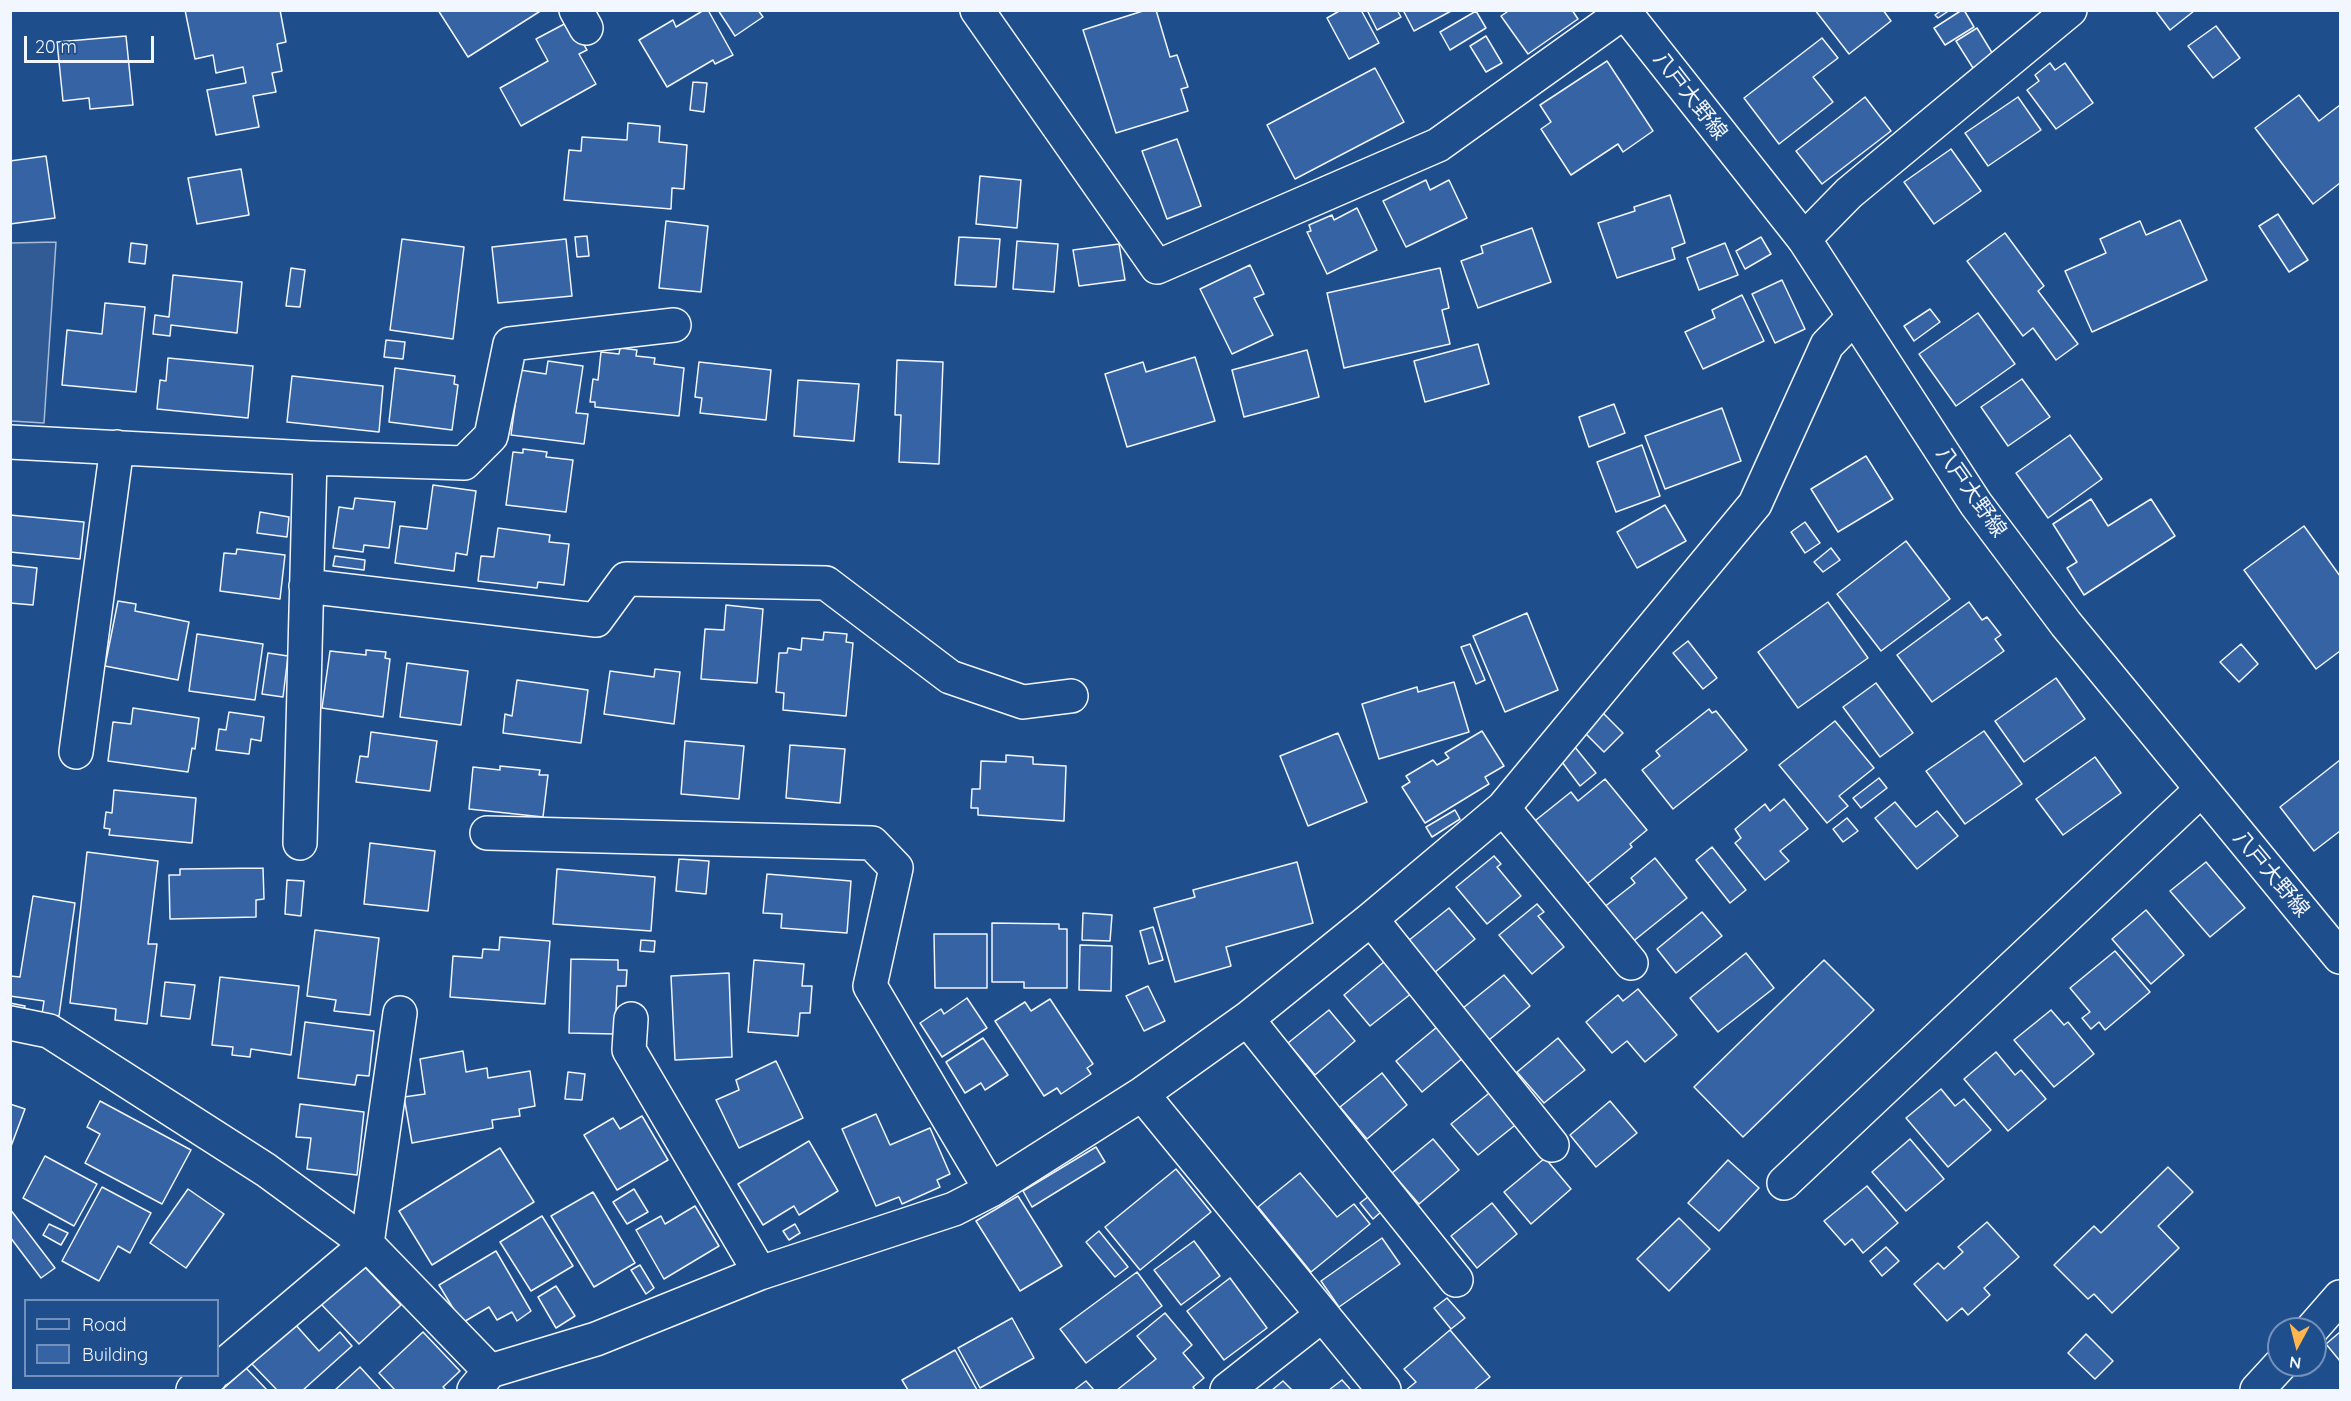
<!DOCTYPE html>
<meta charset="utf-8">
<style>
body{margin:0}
#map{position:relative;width:2351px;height:1401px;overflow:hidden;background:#1f4e8c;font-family:Quicksand,sans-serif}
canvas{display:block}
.frame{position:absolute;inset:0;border:12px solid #f2f6ff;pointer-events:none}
.legend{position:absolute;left:24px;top:1299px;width:195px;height:78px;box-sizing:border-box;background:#1f4e8c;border:2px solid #7391ba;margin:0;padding:8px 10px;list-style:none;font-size:18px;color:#f2f6ff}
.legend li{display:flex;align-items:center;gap:12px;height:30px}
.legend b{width:30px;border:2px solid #7391ba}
.north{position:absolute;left:2267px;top:1317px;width:60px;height:60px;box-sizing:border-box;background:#1f4e8c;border:2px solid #7391ba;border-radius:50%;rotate:187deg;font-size:16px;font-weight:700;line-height:24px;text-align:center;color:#f2f6ff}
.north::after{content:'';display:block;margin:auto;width:21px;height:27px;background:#ffb74d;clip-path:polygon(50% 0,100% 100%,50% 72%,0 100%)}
.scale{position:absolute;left:24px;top:36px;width:130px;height:27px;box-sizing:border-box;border:3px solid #f2f6ff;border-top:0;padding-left:8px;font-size:18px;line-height:21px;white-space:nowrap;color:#f2f6ff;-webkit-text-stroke:4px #1f4e8c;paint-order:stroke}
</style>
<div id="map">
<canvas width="2351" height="1401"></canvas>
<div class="frame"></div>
<ul class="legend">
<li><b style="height:8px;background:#1f4e8c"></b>Road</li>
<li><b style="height:16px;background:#3563a3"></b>Building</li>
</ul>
<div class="north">N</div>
<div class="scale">20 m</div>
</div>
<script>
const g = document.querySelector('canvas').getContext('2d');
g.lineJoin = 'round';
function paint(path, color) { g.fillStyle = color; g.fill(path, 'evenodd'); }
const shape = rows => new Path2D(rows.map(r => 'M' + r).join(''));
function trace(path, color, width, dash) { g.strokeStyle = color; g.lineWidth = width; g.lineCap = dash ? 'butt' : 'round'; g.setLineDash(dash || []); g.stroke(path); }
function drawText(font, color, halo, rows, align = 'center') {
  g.font = font + ' Quicksand,"Noto Sans JP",sans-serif'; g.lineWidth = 4.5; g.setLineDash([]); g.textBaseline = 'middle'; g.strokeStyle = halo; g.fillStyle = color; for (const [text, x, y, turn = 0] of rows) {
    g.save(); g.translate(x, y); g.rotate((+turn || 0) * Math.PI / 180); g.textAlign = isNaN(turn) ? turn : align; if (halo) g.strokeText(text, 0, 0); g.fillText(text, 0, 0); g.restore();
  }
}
const built = shape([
 [56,242,44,423,11,421,11,243,56,242]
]);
paint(built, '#305b95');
trace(built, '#a8bbd7', 1.5);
const building = shape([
 [185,10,280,10,286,42,277,44,282,71,272,73,276,92,253,96,259,127,216,135,207,90,246,83,243,67,216,73,213,55,195,59,185,10],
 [438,10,542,10,468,57,438,10],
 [704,10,708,10,733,55,715,64,713,60,667,87,639,40,673,20,676,27,704,10],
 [718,10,758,10,763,17,735,36,718,10],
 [1146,10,1156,10,1170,57,1177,55,1188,87,1181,89,1188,111,1116,133,1083,30,1146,10],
 [1341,10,1361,10,1379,43,1349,59,1327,18,1341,10],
 [1367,10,1397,10,1401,17,1377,30,1367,10],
 [1403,10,1453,10,1414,31,1403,10],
 [1510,10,1572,10,1578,19,1528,54,1501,16,1510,10],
 [1815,10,1883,10,1891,21,1849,54,1815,10],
 [1942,10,1950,10,1938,18,1935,15,1942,10],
 [1962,10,1964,10,1974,27,1945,45,1934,28,1962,10],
 [2155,10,2194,10,2194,11,2170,30,2155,10],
 [1476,11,1486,28,1450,50,1440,32,1476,11],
 [570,21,587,50,579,54,596,84,521,126,500,88,548,61,536,39,570,21],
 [2216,26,2240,58,2213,78,2188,46,2216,26],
 [1977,28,1994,56,1973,68,1956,41,1977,28],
 [126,36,133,105,90,109,89,98,63,101,57,42,126,36],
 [1486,36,1502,63,1486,72,1470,46,1486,36],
 [1822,38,1838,58,1813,77,1833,102,1779,144,1744,98,1822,38],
 [1607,61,1653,131,1623,152,1618,144,1571,175,1541,129,1551,122,1540,105,1607,61],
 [2050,63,2055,70,2065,63,2093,103,2056,129,2027,90,2039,81,2035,75,2050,63],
 [1375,68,1404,122,1295,179,1267,125,1375,68],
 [693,82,707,83,704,112,690,110,693,82],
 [2299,95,2319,121,2340,105,2340,183,2313,204,2255,128,2299,95],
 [1865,97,1891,131,1822,184,1796,151,1865,97],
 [2018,97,2041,130,1988,166,1965,133,2018,97],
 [628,123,660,126,659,142,687,145,684,189,672,188,671,209,564,200,569,150,581,151,582,137,627,140,628,123],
 [1177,139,1201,206,1167,219,1142,151,1177,139],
 [1951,149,1981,191,1934,224,1904,182,1951,149],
 [46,156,55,218,10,224,10,161,46,156],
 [241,169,249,215,197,224,188,178,241,169],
 [980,176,1021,180,1017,228,976,224,980,176],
 [1426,180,1430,190,1449,180,1467,218,1406,247,1383,201,1426,180],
 [1670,195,1685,243,1672,248,1675,259,1617,278,1598,223,1635,211,1634,207,1670,195],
 [1357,208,1377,250,1327,274,1307,232,1311,231,1309,225,1332,215,1334,220,1357,208],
 [2278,214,2308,260,2289,272,2259,226,2278,214],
 [2180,220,2207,280,2092,332,2065,271,2106,253,2100,239,2140,221,2146,235,2180,220],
 [666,221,708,226,701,292,659,288,666,221],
 [1532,228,1551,282,1478,308,1461,261,1483,253,1481,246,1532,228],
 [2005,233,2044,286,2038,291,2078,344,2056,360,2033,328,2023,336,1967,261,2005,233],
 [587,236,589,256,577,257,575,237,587,236],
 [959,237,1000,239,996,287,955,285,959,237],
 [1761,237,1771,254,1745,269,1736,251,1761,237],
 [402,239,464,247,453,339,390,330,402,239],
 [566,239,572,296,498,303,492,247,566,239],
 [1017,241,1058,244,1054,292,1013,289,1017,241],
 [131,243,147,245,145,264,129,262,131,243],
 [1725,243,1738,275,1699,290,1687,258,1725,243],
 [1119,244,1125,280,1079,286,1073,250,1119,244],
 [1250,265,1264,294,1254,298,1273,335,1232,354,1200,289,1250,265],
 [291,268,305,270,300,307,286,306,291,268],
 [1440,268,1449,308,1442,310,1450,344,1344,368,1327,293,1440,268],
 [173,275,242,282,237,333,171,325,170,336,153,334,155,315,169,317,173,275],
 [1782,280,1805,329,1775,343,1752,294,1782,280],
 [1742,295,1764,341,1703,369,1685,332,1715,318,1712,310,1742,295],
 [105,303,145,307,136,392,62,385,67,330,102,334,105,303],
 [1930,309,1940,322,1914,341,1904,326,1930,309],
 [1978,313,2015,364,1956,406,1919,354,1978,313],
 [386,340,405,342,403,359,384,357,386,340],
 [1478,344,1489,384,1425,402,1414,361,1478,344],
 [620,348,637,350,636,356,655,358,654,364,684,368,679,416,595,407,595,402,590,402,593,379,598,380,601,352,619,354,620,348],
 [1307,350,1319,397,1244,417,1232,370,1307,350],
 [1195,357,1215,421,1127,447,1105,374,1143,362,1146,372,1195,357],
 [168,358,253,366,248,418,157,409,160,380,166,381,168,358],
 [897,360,943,362,939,464,899,462,901,415,895,415,897,360],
 [548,361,583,366,576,413,588,414,584,444,511,435,520,370,546,374,548,361],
 [699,362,771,370,766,420,700,413,702,398,695,397,699,362],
 [395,368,455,376,454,384,458,385,452,430,389,422,395,368],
 [292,376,383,386,379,432,287,422,292,376],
 [2022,379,2050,417,2008,446,1981,407,2022,379],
 [798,380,859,384,854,441,794,436,798,380],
 [1614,404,1625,433,1589,447,1579,417,1614,404],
 [1722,408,1741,461,1665,489,1645,436,1722,408],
 [2070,435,2102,479,2048,518,2016,473,2070,435],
 [1642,445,1660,496,1616,512,1597,462,1642,445],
 [523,449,547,452,546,457,573,460,566,512,506,505,513,452,523,453,523,449],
 [1866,456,1893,499,1838,532,1811,489,1866,456],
 [433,485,476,491,467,555,456,553,454,571,395,563,400,526,427,529,433,485],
 [355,498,395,502,389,548,364,545,363,552,333,548,339,507,353,509,355,498],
 [2091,499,2108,526,2151,499,2175,536,2084,595,2067,568,2077,562,2053,524,2091,499],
 [1665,505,1686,541,1637,568,1617,532,1665,505],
 [260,512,289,517,287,537,257,533,260,512],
 [10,515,84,522,80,559,10,552,10,515],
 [1805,522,1820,543,1805,553,1791,532,1805,522],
 [2304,526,2340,576,2340,651,2316,669,2244,570,2304,526],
 [498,528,550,535,549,542,569,544,564,585,538,582,537,588,478,581,481,556,494,557,498,528],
 [1906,541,1950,599,1881,651,1837,594,1906,541],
 [1831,548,1840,560,1823,572,1814,562,1831,548],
 [237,549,285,555,280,599,220,591,224,553,236,554,237,549],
 [335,556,365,560,364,570,333,566,335,556],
 [10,565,37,568,33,605,10,603,10,565],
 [118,601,136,604,135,611,189,622,178,680,105,666,118,601],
 [1828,602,1868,658,1798,708,1758,652,1828,602],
 [1969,602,1982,620,1987,617,2001,635,1995,639,2004,651,1932,702,1897,655,1969,602],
 [726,605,763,609,757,683,701,679,705,629,724,630,726,605],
 [1527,613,1558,690,1505,712,1473,636,1527,613],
 [824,632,847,634,846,642,853,643,846,716,783,710,784,693,776,692,779,653,787,653,788,648,801,650,802,638,823,640,824,632],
 [197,634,263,644,255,700,189,691,197,634],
 [1688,641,1717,678,1703,689,1673,653,1688,641],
 [1470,644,1485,680,1476,684,1461,647,1470,644],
 [2241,644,2258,664,2239,682,2220,662,2241,644],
 [366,650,386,652,385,658,390,659,383,717,322,708,330,651,366,655,366,650],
 [268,653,288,656,283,697,262,694,268,653],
 [407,663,468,671,461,725,400,717,407,663],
 [655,669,680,672,674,724,604,714,610,671,654,677,655,669],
 [2056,678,2085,719,2024,762,1995,721,2056,678],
 [517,680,588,690,581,743,503,733,505,714,512,716,517,680],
 [1454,682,1469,732,1379,759,1362,704,1417,687,1418,692,1454,682],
 [1876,683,1913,733,1880,757,1843,707,1876,683],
 [133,708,199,718,195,749,192,748,188,772,108,761,113,722,131,724,133,708],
 [1709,709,1712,713,1716,711,1747,750,1673,809,1642,770,1660,756,1656,751,1709,709],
 [229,712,264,717,261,741,251,739,249,754,216,750,219,729,226,730,229,712],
 [1603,713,1623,733,1604,752,1584,732,1603,713],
 [1835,721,1874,768,1839,796,1848,806,1827,823,1779,765,1835,721],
 [1482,731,1504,766,1485,777,1489,784,1425,823,1402,787,1410,782,1406,776,1433,760,1437,765,1449,758,1445,753,1482,731],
 [1984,731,2022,784,1965,824,1926,771,1984,731],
 [371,732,437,741,430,791,356,782,360,756,368,757,371,732],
 [1338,733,1367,802,1308,826,1280,756,1338,733],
 [685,741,744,746,739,799,681,794,685,741],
 [790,745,845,749,840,803,786,798,790,745],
 [1574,746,1596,773,1580,786,1559,758,1574,746],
 [1006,755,1033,757,1033,764,1066,766,1064,821,978,815,978,808,971,808,972,789,980,789,981,761,1006,762,1006,755],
 [2095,757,2121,793,2063,835,2036,799,2095,757],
 [2340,760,2340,831,2314,851,2280,807,2340,760],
 [500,766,540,770,539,775,548,775,543,817,469,809,473,767,500,770,500,766],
 [1879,778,1887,788,1861,808,1853,798,1879,778],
 [1605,779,1647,830,1630,844,1632,847,1587,884,1566,858,1562,862,1531,824,1571,792,1578,801,1605,779],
 [114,790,196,798,192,843,109,835,110,829,104,828,106,812,112,813,114,790],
 [1784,799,1808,829,1780,851,1789,861,1765,880,1735,843,1741,838,1735,829,1765,804,1770,811,1784,799],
 [1895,802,1916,827,1937,811,1958,836,1917,869,1875,818,1895,802],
 [1455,810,1460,819,1432,837,1426,827,1455,810],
 [1847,818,1858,831,1843,842,1833,829,1847,818],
 [370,843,435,851,428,911,364,904,370,843],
 [1712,847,1746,890,1730,903,1696,860,1712,847],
 [87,852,158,861,148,944,157,944,147,1024,115,1020,116,1009,70,1003,87,852],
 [1494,856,1501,864,1497,867,1521,896,1487,924,1456,887,1494,856],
 [1655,858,1687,898,1631,943,1603,908,1635,883,1631,878,1655,858],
 [679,859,709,861,706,894,676,891,679,859],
 [1297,862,1313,923,1226,947,1231,966,1175,982,1154,908,1195,897,1193,890,1297,862],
 [2206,862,2245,908,2210,937,2170,891,2206,862],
 [263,868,264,899,256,900,256,917,170,919,169,875,180,875,180,869,263,868],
 [557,869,655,877,651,931,553,924,557,869],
 [767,874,851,881,847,933,781,928,782,914,763,913,767,874],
 [287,880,304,881,301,916,285,914,287,880],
 [33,896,75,903,59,1016,42,1014,44,1001,10,996,10,976,20,977,33,896],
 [1537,904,1544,912,1538,916,1564,947,1532,974,1499,935,1537,904],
 [1449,908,1475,939,1434,973,1408,941,1449,908],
 [2146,910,2184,955,2151,984,2112,939,2146,910],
 [1702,912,1722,936,1676,973,1657,949,1702,912],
 [1083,913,1112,915,1110,941,1082,940,1083,913],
 [992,923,1059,924,1059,929,1067,929,1067,988,1024,988,1024,982,992,982,992,923],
 [1153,927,1163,960,1149,964,1140,931,1153,927],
 [315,930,379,938,370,1015,334,1011,336,1000,307,996,315,930],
 [934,934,987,934,987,988,935,988,934,934],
 [500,937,550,941,545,1004,450,997,453,956,482,958,483,949,499,950,500,937],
 [641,940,655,941,654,952,640,951,641,940],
 [1080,945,1112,946,1111,991,1079,990,1080,945],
 [2115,951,2150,992,2105,1030,2099,1022,2091,1029,2082,1018,2090,1012,2070,988,2115,951],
 [1746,953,1774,988,1718,1032,1690,998,1746,953],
 [571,959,618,960,618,970,627,970,626,986,617,986,615,1034,569,1033,571,959],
 [754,960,804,964,802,986,812,986,810,1013,800,1013,798,1036,748,1032,754,960],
 [1824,960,1874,1010,1743,1137,1694,1087,1824,960],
 [1385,961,1412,993,1370,1026,1344,995,1385,961],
 [729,973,732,1057,675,1060,671,976,729,973],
 [1504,975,1530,1006,1489,1040,1463,1008,1504,975],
 [220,977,299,986,291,1055,251,1049,250,1057,232,1055,233,1047,212,1045,220,977],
 [165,982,195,985,190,1019,161,1016,165,982],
 [1148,986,1165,1021,1144,1031,1126,996,1148,986],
 [1638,989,1677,1035,1645,1062,1627,1041,1612,1053,1586,1022,1618,995,1623,1001,1638,989],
 [967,998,987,1028,942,1057,920,1023,941,1009,944,1014,967,998],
 [1050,999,1093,1064,1087,1068,1091,1074,1061,1094,1057,1088,1044,1096,995,1021,1025,1002,1031,1011,1050,999],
 [10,1003,25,1006,23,1013,10,1011,10,1003],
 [1329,1010,1355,1041,1315,1075,1288,1043,1329,1010],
 [2051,1010,2064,1025,2068,1022,2094,1054,2054,1087,2014,1040,2051,1010],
 [305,1022,374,1031,369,1076,357,1075,355,1085,298,1078,305,1022],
 [1437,1027,1463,1058,1422,1092,1396,1061,1437,1027],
 [983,1038,1008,1075,985,1090,981,1083,965,1093,946,1062,983,1038],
 [1558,1038,1585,1070,1544,1103,1517,1072,1558,1038],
 [463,1051,466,1072,487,1068,488,1078,530,1071,535,1106,519,1109,520,1116,492,1120,493,1128,412,1143,404,1097,425,1094,420,1059,463,1051],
 [1996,1052,2015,1075,2021,1070,2046,1099,2008,1131,1964,1079,1996,1052],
 [776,1061,803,1118,739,1148,716,1100,739,1090,736,1080,776,1061],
 [568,1072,585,1074,582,1100,565,1099,568,1072],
 [1382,1073,1407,1105,1367,1139,1340,1107,1382,1073],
 [1941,1089,1955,1106,1964,1099,1991,1130,1948,1167,1906,1118,1941,1089],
 [1493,1090,1519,1122,1478,1155,1451,1124,1493,1090],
 [100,1101,191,1150,162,1204,85,1163,100,1134,87,1127,100,1101],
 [1610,1101,1637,1133,1596,1167,1570,1135,1610,1101],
 [10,1104,25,1109,10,1149,10,1104],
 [300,1104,364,1112,357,1175,307,1169,311,1138,296,1137,300,1104],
 [876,1114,890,1145,930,1128,950,1174,937,1180,940,1187,902,1204,899,1197,876,1206,842,1129,876,1114],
 [642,1116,668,1160,617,1190,584,1135,613,1118,620,1129,642,1116],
 [1433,1139,1459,1170,1419,1204,1392,1173,1433,1139],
 [1910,1139,1944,1179,1906,1211,1872,1172,1910,1139],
 [809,1141,838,1191,799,1215,794,1206,763,1225,738,1184,809,1141],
 [1096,1147,1105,1162,1032,1207,1023,1191,1096,1147],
 [500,1148,534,1202,432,1265,399,1211,500,1148],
 [45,1156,97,1184,74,1226,23,1198,45,1156],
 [1545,1158,1571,1189,1531,1224,1504,1192,1545,1158],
 [1728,1160,1759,1188,1719,1231,1688,1203,1728,1160],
 [2168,1167,2193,1192,2158,1226,2179,1248,2112,1313,2094,1294,2088,1299,2054,1265,2094,1226,2101,1233,2168,1167],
 [1176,1169,1211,1212,1140,1270,1105,1227,1176,1169],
 [1300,1173,1337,1217,1354,1204,1370,1224,1311,1272,1258,1207,1300,1173],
 [1867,1186,1898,1223,1863,1253,1852,1239,1845,1245,1824,1221,1867,1186],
 [102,1187,151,1213,130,1253,118,1246,99,1281,62,1261,102,1187],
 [188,1189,224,1214,186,1268,150,1243,188,1189],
 [634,1189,648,1212,627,1224,613,1202,634,1189],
 [593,1192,635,1263,594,1287,551,1216,593,1192],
 [1018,1196,1062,1266,1020,1291,976,1221,1018,1196],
 [1369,1196,1382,1211,1373,1219,1360,1203,1369,1196],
 [1492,1203,1517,1234,1477,1268,1451,1236,1492,1203],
 [695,1206,719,1246,664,1279,636,1230,661,1216,665,1224,695,1206],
 [10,1209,55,1268,41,1278,10,1237,10,1209],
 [542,1216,573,1266,531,1291,500,1242,542,1216],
 [1679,1218,1710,1249,1669,1291,1637,1259,1679,1218],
 [1987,1222,2019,1257,1984,1288,1990,1295,1968,1315,1962,1308,1947,1321,1914,1284,1938,1263,1944,1269,1963,1252,1958,1247,1987,1222],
 [49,1224,68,1233,61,1245,43,1235,49,1224],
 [795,1224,800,1233,789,1240,783,1231,795,1224],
 [1099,1231,1128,1267,1115,1277,1086,1242,1099,1231],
 [1382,1238,1400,1264,1339,1307,1321,1281,1382,1238],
 [1194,1241,1220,1276,1181,1305,1154,1270,1194,1241],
 [1886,1247,1899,1261,1882,1276,1870,1261,1886,1247],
 [496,1251,531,1311,517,1321,512,1312,497,1320,489,1307,462,1323,439,1285,496,1251],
 [363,1265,401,1305,359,1344,321,1304,363,1265],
 [640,1265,654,1288,646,1294,631,1270,640,1265],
 [1137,1272,1162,1306,1086,1363,1060,1329,1137,1272],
 [1230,1278,1267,1328,1224,1360,1187,1311,1230,1278],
 [556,1286,575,1316,556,1328,538,1297,556,1286],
 [1447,1298,1465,1318,1451,1329,1434,1308,1447,1298],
 [1165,1313,1192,1345,1183,1353,1204,1378,1193,1387,1195,1390,1117,1390,1156,1359,1137,1336,1165,1313],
 [1012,1318,1034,1358,980,1388,958,1348,1012,1318],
 [294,1323,319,1351,340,1332,352,1346,303,1390,277,1390,252,1364,294,1323],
 [1450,1330,1490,1377,1474,1390,1406,1390,1416,1382,1404,1369,1450,1330],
 [423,1332,460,1371,443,1387,446,1390,395,1390,379,1373,423,1332],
 [2340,1332,2340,1361,2326,1344,2340,1332],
 [2086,1334,2113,1361,2095,1379,2068,1353,2086,1334],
 [955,1350,977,1390,908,1390,902,1380,955,1350],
 [360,1367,381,1390,335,1390,360,1367],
 [246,1368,267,1390,222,1390,246,1368],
 [1342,1380,1351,1390,1329,1390,1342,1380],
 [1086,1381,1094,1390,1074,1390,1086,1381],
 [1283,1381,1292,1390,1272,1390,1283,1381]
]);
paint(building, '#3563a3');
trace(building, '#f2f6ff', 1.5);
const street = shape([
 [576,10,586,28],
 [977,10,1157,267,1438,145,1624,12],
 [1804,239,1849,193,2070,10],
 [10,442,310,458,464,463,491,436,510,344,674,325],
 [306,586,596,620,626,579,826,583,950,677,1023,702,1071,696],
 [76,752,117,447],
 [1503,808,1631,963],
 [487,833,872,843,896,868,870,986,991,1190],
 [300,843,310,458],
 [1371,919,1552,1145],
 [631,1019,629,1050,760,1273],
 [1247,1019,1456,1280],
 [10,1023,49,1031,266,1170,367,1244,490,1371],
 [1142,1094,1384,1390],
 [1784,1183,2201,790],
 [2312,1329,2340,1297],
 [218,1370,367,1244,400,1013],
 [193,1390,211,1376],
 [474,1390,490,1371,596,1339,760,1273,954,1209,991,1190,1142,1094,1247,1019,1371,919,1503,808,1755,504,1827,345,1854,317],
 [1227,1390,1321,1316],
 [2257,1390,2280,1365]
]);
const primary = shape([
 [1623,10,1804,239,1976,504,2066,624,2340,957]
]);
trace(street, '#f2f6ff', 36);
trace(primary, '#f2f6ff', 36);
trace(street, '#1f4e8c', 33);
trace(primary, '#1f4e8c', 33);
drawText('21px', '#f2f6ff', '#1f4e8c', [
 ["八戸大野線",1690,96,52],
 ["八戸大野線",1971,492,55],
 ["八戸大野線",2271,874,50]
]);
</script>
